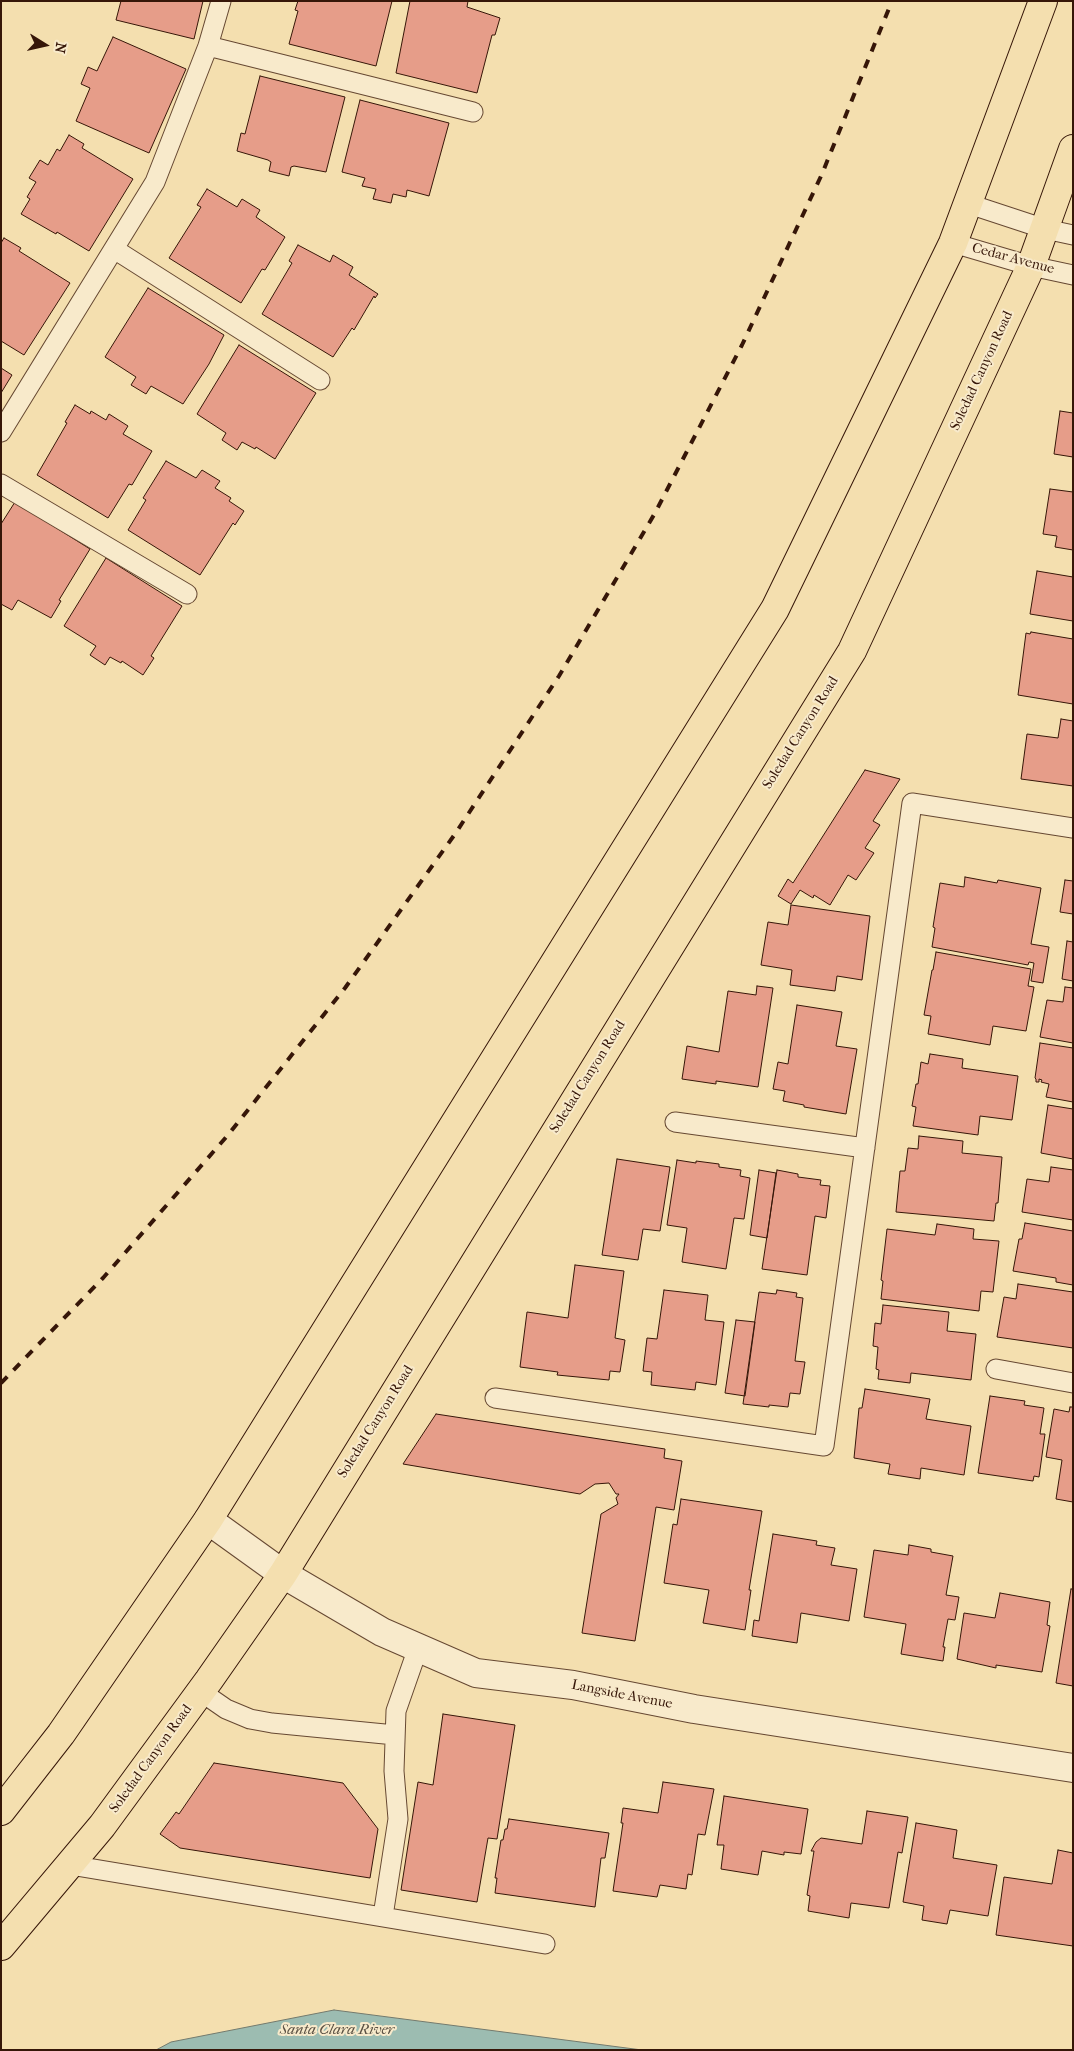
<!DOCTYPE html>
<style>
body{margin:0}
#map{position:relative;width:1074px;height:2051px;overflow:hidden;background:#f4dfaf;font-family:"IM FELL French Canon",serif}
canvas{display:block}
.frame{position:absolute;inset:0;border:2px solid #361608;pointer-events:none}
.north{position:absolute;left:20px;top:20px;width:50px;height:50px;-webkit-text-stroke:4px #f8eacb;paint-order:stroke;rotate:100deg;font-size:14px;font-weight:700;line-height:20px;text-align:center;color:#361608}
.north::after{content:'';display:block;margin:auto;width:18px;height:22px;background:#361608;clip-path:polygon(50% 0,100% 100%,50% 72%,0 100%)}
</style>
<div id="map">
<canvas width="1074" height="2051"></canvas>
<div class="frame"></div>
<div class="north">N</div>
</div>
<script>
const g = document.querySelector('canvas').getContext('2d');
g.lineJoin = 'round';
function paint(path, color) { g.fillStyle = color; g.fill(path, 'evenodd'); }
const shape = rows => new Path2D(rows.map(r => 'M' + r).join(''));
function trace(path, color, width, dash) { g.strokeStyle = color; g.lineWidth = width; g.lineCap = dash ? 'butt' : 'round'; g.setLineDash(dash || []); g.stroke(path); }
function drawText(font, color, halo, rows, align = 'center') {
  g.font = font + ' "IM FELL French Canon",serif'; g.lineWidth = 4; g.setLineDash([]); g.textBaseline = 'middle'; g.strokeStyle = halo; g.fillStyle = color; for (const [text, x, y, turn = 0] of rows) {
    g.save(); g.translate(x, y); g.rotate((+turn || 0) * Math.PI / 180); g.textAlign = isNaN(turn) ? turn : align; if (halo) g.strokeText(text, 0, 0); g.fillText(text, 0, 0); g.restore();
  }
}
const water = shape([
 [334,2010,642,2050,156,2050,171,2042,334,2010]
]);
paint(water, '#9cbcb1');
trace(water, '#737a6d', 1);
const building = shape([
 [121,1,203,1,194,39,116,20,121,1],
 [298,1,392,1,376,66,289,44,298,11,295,10,298,1],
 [410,1,468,1,467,7,500,18,495,35,492,35,477,93,396,73,410,1],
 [113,37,186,69,149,153,76,121,90,88,81,84,88,67,97,71,113,37],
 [260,76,345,97,326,172,294,166,291,167,289,176,269,171,271,162,268,160,237,151,241,133,245,134,260,76],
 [360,100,449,123,429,196,407,190,406,197,393,194,391,203,373,199,376,189,362,186,365,178,342,172,360,100],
 [69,135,84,144,82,148,133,179,89,251,57,232,56,234,21,214,30,199,27,197,36,182,29,178,40,160,48,165,57,149,60,151,69,135],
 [207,189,237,207,242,199,260,210,256,217,285,237,265,270,262,269,241,303,169,258,201,207,197,205,207,189],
 [4,238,21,248,19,251,70,283,24,355,1,341,1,243,4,238],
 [298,245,330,262,333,255,353,267,349,275,378,294,375,298,374,296,354,330,352,328,333,357,262,314,292,263,289,261,298,245],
 [148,288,224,335,209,364,183,404,151,386,146,394,131,385,136,377,105,357,148,288],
 [239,345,316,393,275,459,256,447,255,449,242,442,237,450,222,440,226,433,197,414,239,345],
 [1,368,12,375,1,393,1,368],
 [75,405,90,414,91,411,106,420,109,414,128,426,123,434,152,451,132,485,129,484,108,518,37,475,67,423,65,422,75,405],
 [1060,411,1073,413,1073,457,1054,454,1060,411],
 [166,461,196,478,202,470,220,481,215,488,231,498,229,501,244,511,235,525,233,523,200,575,128,530,146,500,143,498,166,461],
 [1050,489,1073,492,1073,550,1055,547,1057,536,1043,534,1050,489],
 [15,502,90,549,59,600,61,601,51,618,18,600,12,610,1,604,1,524,15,502],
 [106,558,182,606,151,656,154,658,143,675,122,661,121,663,110,657,105,665,90,655,96,646,64,626,106,558],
 [1037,571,1073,577,1073,621,1030,614,1037,571],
 [1031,632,1073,639,1073,704,1018,695,1026,633,1030,634,1031,632],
 [1061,719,1073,721,1073,786,1021,779,1027,734,1058,738,1061,719],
 [865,770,900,779,873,821,880,825,865,848,874,853,856,880,848,875,830,905,814,895,813,898,800,890,791,904,778,896,788,879,793,883,865,770],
 [965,877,997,883,998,880,1041,888,1031,944,1049,947,1043,983,1031,981,1034,963,1029,962,1028,965,932,947,935,928,933,927,940,883,964,887,965,877],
 [1065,880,1073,881,1073,914,1060,912,1065,880],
 [791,905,870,916,862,980,837,976,835,991,790,985,792,970,761,965,768,922,788,925,791,905],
 [1067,941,1073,942,1073,981,1062,979,1067,941],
 [936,952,1031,969,1028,986,1034,987,1026,1031,993,1026,990,1045,928,1034,931,1016,924,1015,932,970,933,970,936,952],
 [757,986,773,988,758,1087,716,1081,716,1084,682,1079,687,1046,719,1052,728,991,756,995,757,986],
 [1065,987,1073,988,1073,1043,1040,1037,1047,1000,1063,1002,1065,987],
 [797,1005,842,1012,836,1046,857,1049,846,1114,804,1107,804,1105,783,1101,785,1091,773,1089,778,1062,788,1064,797,1005],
 [1040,1043,1073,1048,1073,1102,1046,1097,1049,1084,1041,1082,1042,1080,1039,1079,1039,1082,1036,1082,1036,1079,1035,1078,1040,1043],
 [930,1054,963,1059,962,1068,1018,1076,1012,1120,980,1116,978,1135,913,1126,916,1107,912,1106,916,1084,918,1084,921,1062,928,1064,930,1054],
 [1048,1105,1073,1109,1073,1159,1041,1153,1048,1105],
 [919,1136,963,1141,962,1153,1002,1157,998,1203,996,1203,994,1221,896,1212,900,1171,905,1171,908,1148,918,1149,919,1136],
 [617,1159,670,1167,660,1231,643,1229,638,1260,602,1255,617,1159],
 [677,1160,696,1163,696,1161,719,1164,719,1167,741,1170,740,1176,750,1178,744,1219,734,1218,726,1269,682,1262,687,1228,667,1225,677,1160],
 [1051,1167,1073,1170,1073,1220,1022,1212,1027,1179,1049,1182,1051,1167],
 [759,1170,776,1173,767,1238,750,1235,759,1170],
 [777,1170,798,1174,798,1177,821,1180,820,1185,830,1186,826,1218,815,1216,807,1275,762,1269,777,1170],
 [1025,1223,1073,1231,1073,1285,1056,1282,1056,1278,1013,1271,1019,1239,1022,1239,1025,1223],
 [937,1224,974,1229,973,1239,999,1241,993,1292,981,1291,979,1311,881,1299,883,1281,881,1280,887,1229,935,1235,937,1224],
 [575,1265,624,1271,615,1338,625,1340,620,1372,610,1371,609,1380,557,1375,558,1372,520,1367,527,1312,568,1318,575,1265],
 [1018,1284,1073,1292,1073,1348,997,1337,1004,1297,1016,1299,1018,1284],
 [664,1290,708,1295,705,1320,724,1322,716,1385,696,1382,695,1390,651,1385,652,1372,643,1371,647,1338,657,1339,664,1290],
 [777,1290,797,1293,796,1297,803,1298,795,1361,805,1362,800,1394,790,1393,788,1407,769,1405,769,1407,743,1404,759,1292,776,1294,777,1290],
 [883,1305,949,1312,947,1331,976,1334,971,1380,911,1373,910,1383,878,1379,879,1370,876,1369,878,1347,873,1346,875,1323,881,1324,883,1305],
 [736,1320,755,1322,745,1396,725,1393,736,1320],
 [865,1389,930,1399,926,1419,971,1426,964,1475,921,1468,920,1479,888,1474,890,1464,854,1458,859,1408,862,1408,865,1389],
 [990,1396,1025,1401,1024,1405,1044,1408,1040,1434,1045,1434,1039,1477,1034,1476,1033,1481,978,1473,990,1396],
 [1070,1407,1073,1407,1073,1502,1056,1499,1062,1460,1046,1457,1054,1409,1069,1412,1070,1407],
 [436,1414,665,1449,664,1458,682,1461,674,1510,656,1507,635,1641,582,1633,601,1514,618,1504,616,1498,619,1494,616,1494,609,1483,595,1484,580,1494,403,1464,436,1414],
 [681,1499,762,1511,749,1590,751,1590,745,1630,703,1623,709,1590,664,1583,673,1524,677,1525,681,1499],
 [773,1534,817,1541,816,1545,835,1548,831,1565,857,1569,849,1621,801,1613,797,1643,752,1636,754,1620,759,1621,773,1534],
 [909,1545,931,1549,931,1552,953,1556,946,1595,959,1597,955,1620,948,1619,943,1647,945,1647,943,1661,901,1654,906,1624,864,1617,874,1550,908,1555,909,1545],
 [1071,1589,1073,1589,1073,1686,1056,1683,1071,1589],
 [1000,1593,1050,1602,1047,1625,1050,1626,1042,1672,996,1665,996,1668,957,1659,964,1613,995,1618,1000,1593],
 [443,1714,515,1725,497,1839,488,1838,477,1902,401,1890,418,1782,433,1785,443,1714],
 [214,1763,343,1783,378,1829,370,1878,180,1848,160,1834,176,1812,179,1814,214,1763],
 [663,1782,714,1789,705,1835,698,1834,692,1875,688,1874,686,1889,660,1885,657,1897,613,1891,623,1823,621,1823,623,1808,658,1813,663,1782],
 [724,1796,808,1809,801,1854,784,1852,784,1855,762,1851,758,1875,721,1869,724,1845,717,1845,724,1796],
 [867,1811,908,1817,902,1853,898,1852,889,1908,851,1903,849,1918,808,1911,810,1896,807,1895,814,1851,811,1851,816,1842,821,1838,862,1844,867,1811],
 [509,1819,609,1833,605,1858,601,1858,595,1907,495,1893,497,1878,495,1878,501,1840,503,1840,505,1829,507,1829,509,1819],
 [916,1823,957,1830,953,1858,997,1865,988,1916,950,1910,947,1924,922,1920,924,1906,903,1902,916,1823],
 [1058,1850,1073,1853,1073,1946,996,1935,1004,1877,1052,1884,1058,1850]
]);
paint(building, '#e69d89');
trace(building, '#361608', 1);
const lane = shape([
 [208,46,473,112],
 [969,204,1045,229,1073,235],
 [953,243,1031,266,1073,275],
 [114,249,320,380],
 [1,432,155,182,208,46,221,1],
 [1,484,187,594],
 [675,1122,865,1148],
 [996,1369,1073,1383],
 [495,1398,824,1446,912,803,1073,828],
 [200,1691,226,1709,250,1719,272,1723,395,1735],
 [70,1865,545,1944],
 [383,1916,398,1819,394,1771,396,1711,418,1648]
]);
const street = shape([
 [208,1520,283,1574,382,1632,476,1673,573,1685,694,1709,1073,1768]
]);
const primary = shape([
 [1,1811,61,1734,208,1520,775,609,953,243,1043,1],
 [1,1946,102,1826,209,1680,283,1574,852,651,1031,266,1073,149]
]);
trace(lane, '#664832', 21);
trace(street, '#664832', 30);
trace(primary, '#361608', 30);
trace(lane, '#f8eacb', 19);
trace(street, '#f8eacb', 28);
trace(primary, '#f4dfaf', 28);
trace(shape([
 [1,1383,103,1278,228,1135,345,988,455,834,559,676,655,513,742,345,822,174,892,1]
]), '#361608', 4, [9, 9]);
drawText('14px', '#361608', '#f8eacb', [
 ["Cedar Avenue",1013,259,15],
 ["Soledad Canyon Road",982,371,-65],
 ["Soledad Canyon Road",801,733,-58],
 ["Soledad Canyon Road",588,1077,-58],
 ["Soledad Canyon Road",376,1422,-58],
 ["Langside Avenue",622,1695,11],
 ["Soledad Canyon Road",151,1759,-54]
]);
drawText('italic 15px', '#5a5043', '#f8eacb', [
 ["Santa Clara River",337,2030]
]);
</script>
